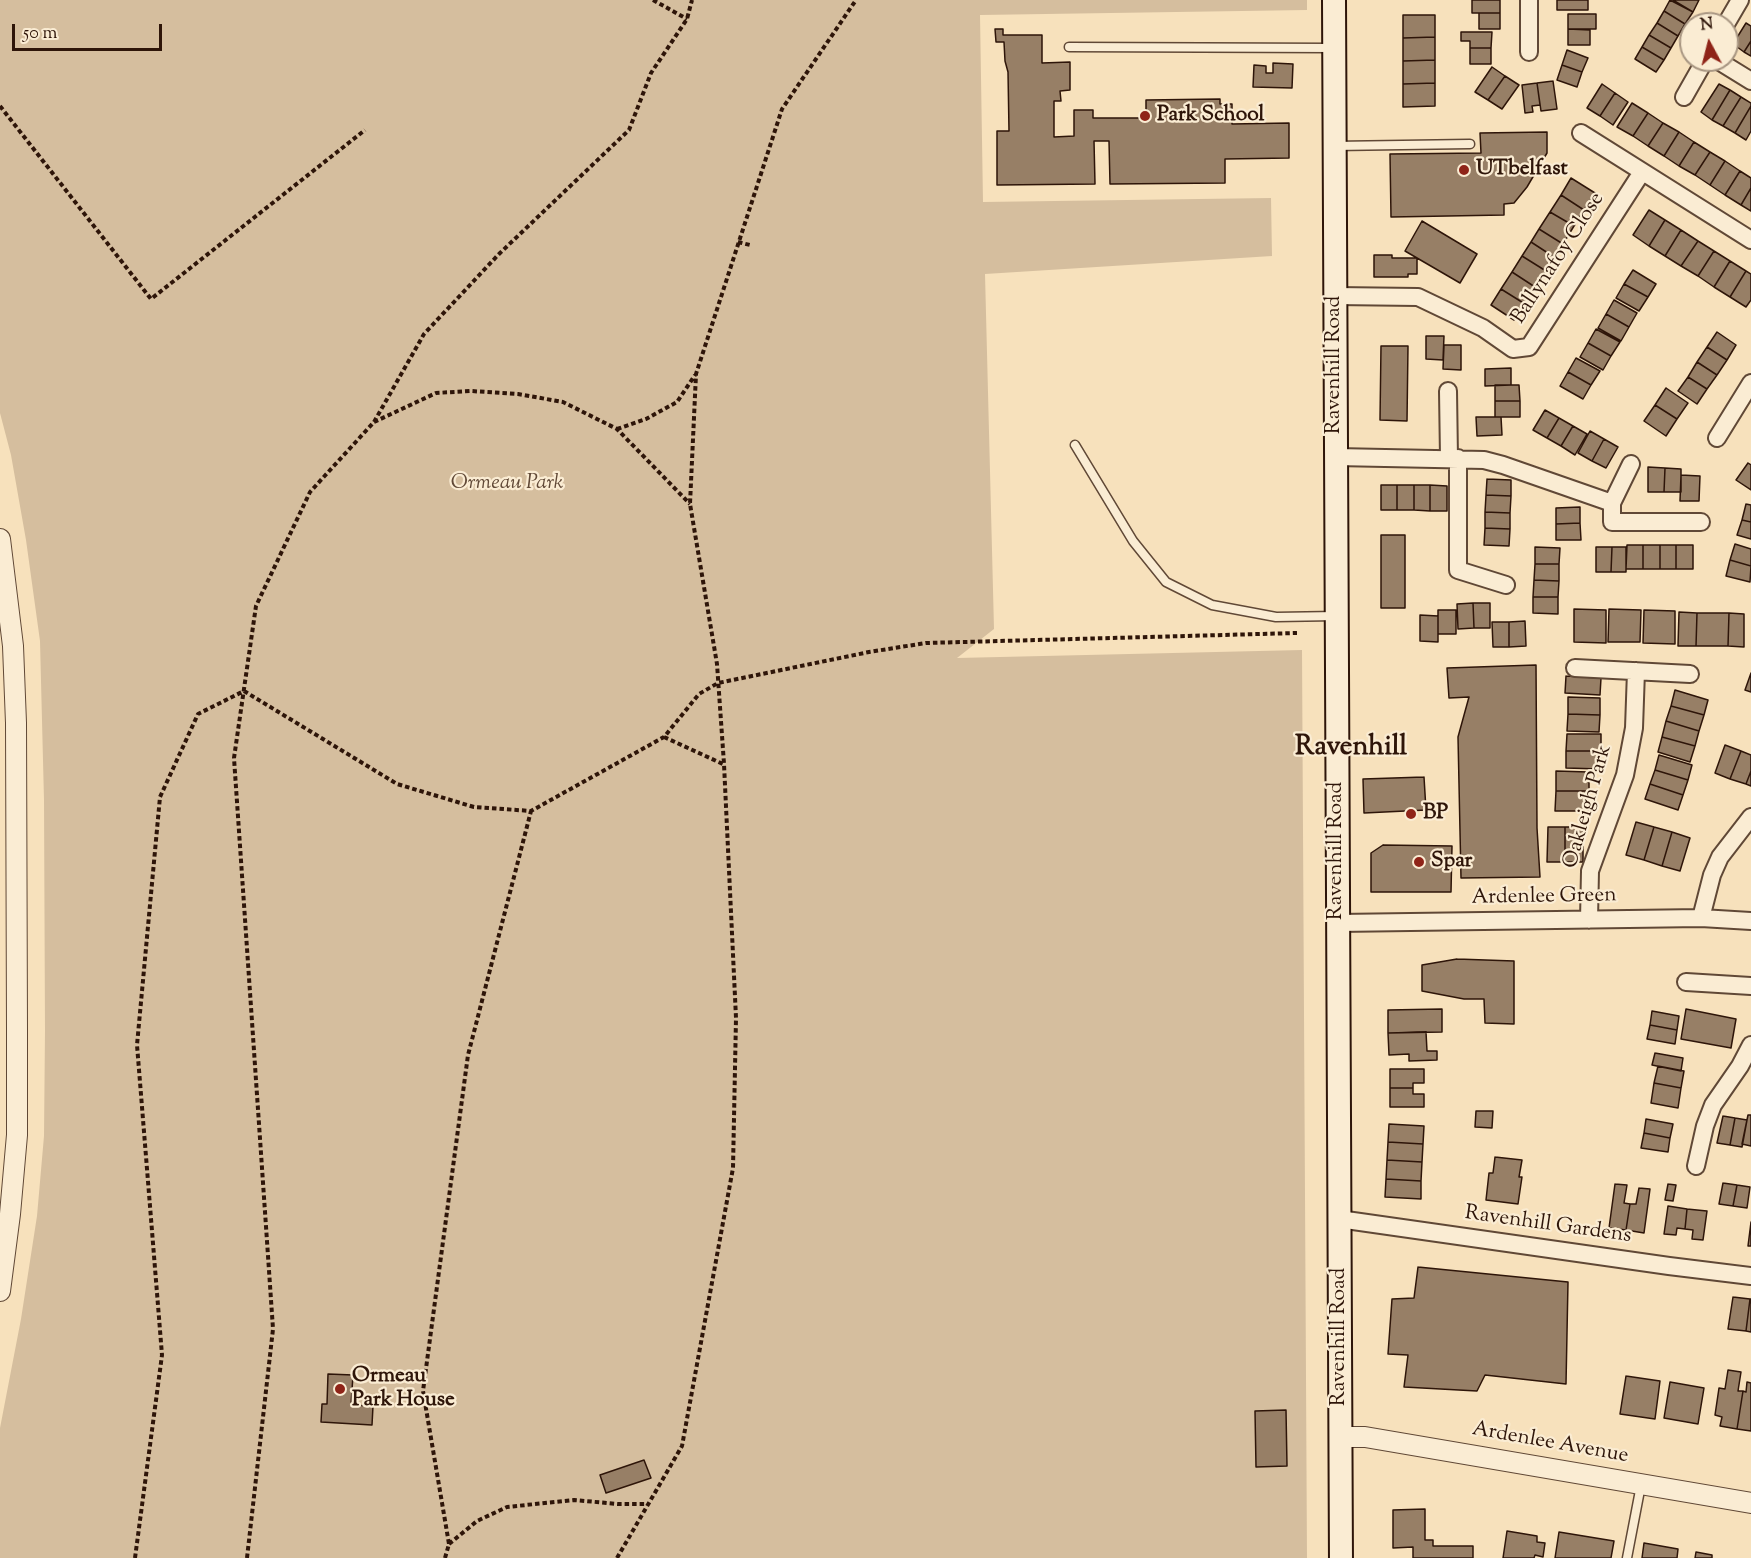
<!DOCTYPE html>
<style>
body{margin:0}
#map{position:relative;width:1751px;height:1558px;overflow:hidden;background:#f7e1bc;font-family:"Sorts Mill Goudy",serif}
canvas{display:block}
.north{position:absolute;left:1679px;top:12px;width:60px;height:60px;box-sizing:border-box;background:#faecd3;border:2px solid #a89682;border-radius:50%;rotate:353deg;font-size:16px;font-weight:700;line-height:24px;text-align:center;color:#2e1509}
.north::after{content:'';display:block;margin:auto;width:21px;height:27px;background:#8f2418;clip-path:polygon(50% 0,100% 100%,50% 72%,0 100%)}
.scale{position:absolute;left:12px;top:24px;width:150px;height:27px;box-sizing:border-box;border:3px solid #2e1509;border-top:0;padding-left:8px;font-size:18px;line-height:21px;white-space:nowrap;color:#2e1509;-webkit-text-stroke:4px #faecd3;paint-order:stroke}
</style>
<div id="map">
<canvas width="1751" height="1558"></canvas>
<div class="north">N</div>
<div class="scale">50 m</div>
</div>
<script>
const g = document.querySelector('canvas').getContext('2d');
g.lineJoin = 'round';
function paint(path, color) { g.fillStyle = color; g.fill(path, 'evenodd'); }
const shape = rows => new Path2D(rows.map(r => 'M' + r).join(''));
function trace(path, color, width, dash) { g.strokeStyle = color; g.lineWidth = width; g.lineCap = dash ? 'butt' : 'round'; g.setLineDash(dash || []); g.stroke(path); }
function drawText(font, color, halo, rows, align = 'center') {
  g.font = font + ' "Sorts Mill Goudy",serif'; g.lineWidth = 4.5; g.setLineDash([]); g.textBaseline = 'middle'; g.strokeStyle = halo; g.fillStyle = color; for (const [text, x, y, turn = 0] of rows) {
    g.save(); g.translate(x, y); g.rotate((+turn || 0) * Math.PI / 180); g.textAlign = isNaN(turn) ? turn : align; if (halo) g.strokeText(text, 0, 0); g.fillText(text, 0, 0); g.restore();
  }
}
paint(shape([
 [0,0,1307,0,1307,10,980,15,983,202,1271,198,1272,256,985,274,994,629,957,658,1302,650,1307,1558,0,1558,0,1428,21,1319,37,1216,44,1136,45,1031,44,800,40,641,26,540,11,455,0,413]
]), '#d5be9e');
const building = shape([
 [1472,0,1500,0,1500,13,1472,13,1472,0],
 [1557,0,1588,0,1588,10,1557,10,1557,0],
 [1670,0,1693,12,1685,24,1664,11,1670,0],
 [1673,0,1699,0,1693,12,1673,0],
 [1664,11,1685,24,1678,36,1657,23,1664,11],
 [1479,13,1500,13,1500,29,1479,29,1479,13],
 [1568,14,1596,14,1596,29,1568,29,1568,14],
 [1403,15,1435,15,1435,37,1403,38,1403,15],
 [1657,23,1678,36,1671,48,1649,35,1657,23],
 [1746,23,1751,26,1751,41,1744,52,1733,44,1746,23],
 [995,29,1003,29,1003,35,1042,35,1042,63,1070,62,1070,90,1060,91,1061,101,1054,101,1054,137,1074,136,1074,110,1093,110,1093,118,1146,118,1146,100,1220,99,1220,104,1232,104,1232,124,1289,123,1289,158,1225,159,1225,183,1110,184,1109,141,1094,141,1095,184,997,185,997,131,1009,131,1008,72,1005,61,1004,42,996,42,995,29],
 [1568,29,1590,30,1590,45,1568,45,1568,29],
 [1461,32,1492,32,1491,48,1470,48,1470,41,1461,41,1461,32],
 [1649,35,1671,48,1664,60,1642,47,1649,35],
 [1435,37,1435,60,1403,61,1403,38,1435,37],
 [1751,41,1751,56,1744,52,1751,41],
 [1642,47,1664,60,1656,72,1635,59,1642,47],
 [1470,48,1491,48,1491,64,1470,64,1470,48],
 [1567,50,1588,58,1582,72,1562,65,1567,50],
 [1435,60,1435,83,1403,84,1403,61,1435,60],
 [1273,63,1293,64,1292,88,1253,87,1254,65,1266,66,1266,73,1273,73,1273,63],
 [1562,65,1582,72,1577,87,1557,80,1562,65],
 [1492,67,1505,76,1488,100,1475,92,1492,67],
 [1505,76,1519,85,1502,109,1488,100,1505,76],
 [1553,81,1557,109,1541,111,1537,83,1553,81],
 [1435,83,1435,106,1403,107,1403,84,1435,83],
 [1537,83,1540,105,1532,106,1533,112,1525,113,1522,85,1537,83],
 [1602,84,1615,93,1600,116,1587,108,1602,84],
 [1719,84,1730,90,1712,120,1701,112,1719,84],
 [1730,90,1741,97,1723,126,1712,120,1730,90],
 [1615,93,1628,102,1613,125,1600,116,1615,93],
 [1741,97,1751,103,1751,106,1735,133,1723,126,1741,97],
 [1632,103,1648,113,1633,136,1617,127,1632,103],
 [1751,106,1751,131,1746,140,1735,133,1751,106],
 [1648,113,1663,123,1648,146,1633,136,1648,113],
 [1663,123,1679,132,1664,156,1648,146,1663,123],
 [1547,132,1547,153,1527,187,1514,203,1504,204,1504,215,1391,217,1390,154,1481,153,1480,133,1547,132],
 [1679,132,1694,142,1679,166,1664,156,1679,132],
 [1694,142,1710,152,1695,175,1679,166,1694,142],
 [1710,152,1725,161,1710,185,1695,175,1710,152],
 [1725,161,1740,171,1725,195,1710,185,1725,161],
 [1740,171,1751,178,1751,188,1741,205,1725,195,1740,171],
 [1571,178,1595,193,1584,210,1561,195,1571,178],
 [1751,188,1751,211,1741,205,1751,188],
 [1561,195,1584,210,1574,226,1550,212,1561,195],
 [1649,210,1665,220,1649,246,1633,235,1649,210],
 [1550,212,1574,226,1563,244,1539,229,1550,212],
 [1665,220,1681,230,1665,256,1649,246,1665,220],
 [1422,221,1477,254,1460,283,1405,251,1422,221],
 [1539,229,1563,244,1554,257,1531,242,1539,229],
 [1681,230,1698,241,1681,266,1665,256,1681,230],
 [1698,241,1714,251,1698,276,1681,266,1698,241],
 [1531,242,1554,257,1546,271,1522,256,1531,242],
 [1714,251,1730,261,1714,287,1698,276,1714,251],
 [1374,255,1392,255,1392,258,1417,258,1417,274,1408,274,1408,277,1374,277,1374,255],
 [1522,256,1546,271,1535,287,1512,272,1522,256],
 [1730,261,1746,271,1730,297,1714,287,1730,261],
 [1633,270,1656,284,1648,297,1624,284,1633,270],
 [1746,271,1751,274,1751,300,1746,307,1730,297,1746,271],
 [1512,272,1535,287,1525,304,1501,289,1512,272],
 [1624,284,1648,297,1639,311,1616,298,1624,284],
 [1501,289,1525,304,1514,320,1491,305,1501,289],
 [1614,300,1637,313,1629,327,1606,314,1614,300],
 [1606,314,1629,327,1621,341,1598,328,1606,314],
 [1596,329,1620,342,1611,356,1588,343,1596,329],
 [1717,332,1736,345,1727,360,1707,347,1717,332],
 [1426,336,1444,336,1443,360,1426,359,1426,336],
 [1588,343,1611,356,1603,370,1580,357,1588,343],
 [1444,345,1461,345,1461,370,1443,369,1444,345],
 [1381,346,1408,346,1407,421,1380,420,1381,346],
 [1707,347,1727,360,1717,375,1697,362,1707,347],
 [1576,358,1600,371,1591,385,1568,372,1576,358],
 [1697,362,1717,375,1707,389,1688,377,1697,362],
 [1511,368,1511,385,1485,386,1485,369,1511,368],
 [1568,372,1591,385,1583,399,1560,386,1568,372],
 [1688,377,1707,389,1697,404,1678,391,1688,377],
 [1495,385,1519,385,1520,401,1495,401,1495,385],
 [1666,388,1688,403,1677,419,1655,405,1666,388],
 [1495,401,1520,401,1520,417,1495,417,1495,401],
 [1655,405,1677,419,1666,436,1644,421,1655,405],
 [1545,410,1559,418,1547,438,1533,430,1545,410],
 [1476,417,1501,417,1502,435,1477,436,1476,417],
 [1559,418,1573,426,1561,446,1547,438,1559,418],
 [1573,426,1587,434,1575,455,1561,446,1573,426],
 [1590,431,1604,439,1592,461,1578,453,1590,431],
 [1604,439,1618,447,1606,468,1592,461,1604,439],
 [1748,463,1751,465,1751,490,1736,480,1748,463],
 [1648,467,1665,468,1664,492,1648,492,1648,467],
 [1665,468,1681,469,1681,492,1664,492,1665,468],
 [1681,475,1700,476,1699,501,1680,501,1681,475],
 [1487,479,1511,480,1511,496,1486,495,1487,479],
 [1381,485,1397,485,1397,510,1381,510,1381,485],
 [1397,485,1414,485,1414,510,1397,510,1397,485],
 [1414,485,1430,485,1430,511,1414,510,1414,485],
 [1430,485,1447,486,1447,511,1430,511,1430,485],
 [1486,495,1511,496,1510,513,1485,512,1486,495],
 [1746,504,1751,505,1751,522,1742,520,1746,504],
 [1580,507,1580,523,1556,524,1556,508,1580,507],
 [1485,512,1510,513,1510,529,1485,528,1485,512],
 [1742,520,1751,522,1751,539,1737,535,1742,520],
 [1580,523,1581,540,1556,540,1556,524,1580,523],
 [1485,528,1510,529,1509,546,1484,545,1485,528],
 [1381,535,1405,535,1405,608,1381,608,1381,535],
 [1735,544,1751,549,1751,566,1730,560,1735,544],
 [1627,545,1643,545,1643,569,1626,569,1627,545],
 [1643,545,1660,545,1660,569,1643,569,1643,545],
 [1660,545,1676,545,1676,569,1660,569,1660,545],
 [1676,545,1693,545,1693,569,1676,569,1676,545],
 [1535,547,1560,548,1559,564,1535,564,1535,547],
 [1596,547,1612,547,1611,572,1596,572,1596,547],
 [1612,547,1626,547,1626,572,1611,572,1612,547],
 [1730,560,1751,566,1750,582,1726,576,1730,560],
 [1535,564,1559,564,1559,581,1534,580,1535,564],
 [1534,580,1559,581,1558,597,1533,597,1534,580],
 [1533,597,1558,597,1558,614,1533,613,1533,597],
 [1473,603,1474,628,1458,629,1457,604,1473,603],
 [1473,603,1490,603,1490,628,1474,628,1473,603],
 [1574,609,1606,610,1606,643,1574,642,1574,609],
 [1609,609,1641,610,1640,642,1608,642,1609,609],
 [1438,610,1456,610,1456,634,1438,634,1438,610],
 [1644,610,1675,611,1675,644,1643,643,1644,610],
 [1679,612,1697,613,1696,646,1678,646,1679,612],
 [1697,613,1729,613,1728,646,1696,646,1697,613],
 [1729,613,1744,614,1744,647,1728,646,1729,613],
 [1420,615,1438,616,1438,642,1420,641,1420,615],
 [1525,621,1526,646,1509,647,1509,622,1525,621],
 [1492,622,1509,622,1509,647,1493,647,1492,622],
 [1536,665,1537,828,1540,877,1461,878,1458,737,1469,697,1449,698,1447,668,1536,665],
 [1751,673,1751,692,1745,690,1751,673],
 [1566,676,1601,678,1600,695,1565,693,1566,676],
 [1675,690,1708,700,1704,715,1671,706,1675,690],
 [1568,697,1600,698,1600,715,1568,714,1568,697],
 [1671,706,1704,715,1699,731,1666,721,1671,706],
 [1568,714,1600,715,1599,732,1567,731,1568,714],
 [1666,721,1699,731,1695,746,1662,737,1666,721],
 [1567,734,1601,734,1601,751,1566,751,1567,734],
 [1662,737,1695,746,1690,762,1658,752,1662,737],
 [1725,745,1741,751,1730,779,1715,773,1725,745],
 [1566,751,1601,751,1600,769,1566,768,1566,751],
 [1741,751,1751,755,1751,771,1746,784,1730,779,1741,751],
 [1659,755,1692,765,1688,780,1655,770,1659,755],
 [1655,770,1688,780,1683,795,1650,784,1655,770],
 [1556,771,1589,772,1589,791,1556,791,1556,771],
 [1751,771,1751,786,1746,784,1751,771],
 [1424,777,1426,810,1364,813,1363,779,1424,777],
 [1650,784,1683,795,1678,810,1645,799,1650,784],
 [1556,791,1589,791,1589,811,1555,811,1556,791],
 [1636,822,1654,827,1644,860,1626,855,1636,822],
 [1548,827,1565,827,1565,862,1547,862,1548,827],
 [1565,827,1583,827,1583,862,1565,862,1565,827],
 [1654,827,1672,832,1662,866,1644,860,1654,827],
 [1672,832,1690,838,1680,871,1662,866,1672,832],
 [1383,845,1452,846,1451,892,1371,892,1371,853,1383,845],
 [1457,959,1514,961,1514,1024,1485,1023,1484,999,1464,999,1422,991,1422,965,1457,959],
 [1442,1009,1442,1032,1388,1033,1388,1010,1442,1009],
 [1686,1009,1736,1019,1731,1048,1681,1039,1686,1009],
 [1652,1011,1679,1016,1677,1030,1650,1025,1652,1011],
 [1650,1025,1677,1030,1675,1044,1647,1039,1650,1025],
 [1426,1032,1427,1051,1437,1051,1437,1060,1409,1061,1409,1054,1389,1055,1388,1033,1426,1032],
 [1655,1053,1683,1058,1681,1071,1652,1065,1655,1053],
 [1658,1066,1684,1071,1681,1088,1654,1083,1658,1066],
 [1390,1069,1424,1069,1424,1083,1413,1083,1413,1088,1390,1088,1390,1069],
 [1654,1083,1681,1088,1678,1108,1651,1103,1654,1083],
 [1390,1088,1413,1088,1413,1094,1424,1094,1424,1107,1390,1107,1390,1088],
 [1476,1111,1493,1111,1492,1128,1475,1127,1476,1111],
 [1748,1115,1751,1115,1751,1146,1742,1144,1748,1115],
 [1723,1116,1735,1118,1730,1145,1717,1143,1723,1116],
 [1735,1118,1747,1120,1742,1147,1730,1145,1735,1118],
 [1646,1119,1673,1124,1670,1138,1644,1133,1646,1119],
 [1389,1124,1424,1126,1423,1144,1388,1142,1389,1124],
 [1644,1133,1670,1138,1668,1152,1641,1148,1644,1133],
 [1388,1142,1423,1144,1422,1162,1387,1160,1388,1142],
 [1495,1157,1522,1160,1519,1177,1522,1177,1518,1204,1486,1200,1489,1173,1493,1173,1495,1157],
 [1387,1160,1422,1162,1421,1181,1386,1179,1387,1160],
 [1386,1179,1421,1181,1421,1199,1385,1197,1386,1179],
 [1723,1183,1737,1185,1733,1206,1719,1204,1723,1183],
 [1615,1184,1627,1185,1624,1203,1630,1204,1626,1230,1609,1228,1615,1184],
 [1668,1184,1676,1185,1673,1201,1665,1200,1668,1184],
 [1737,1185,1750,1187,1747,1208,1733,1206,1737,1185],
 [1639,1188,1650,1189,1644,1233,1626,1230,1630,1204,1636,1204,1639,1188],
 [1668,1206,1687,1209,1685,1229,1677,1228,1676,1235,1664,1234,1668,1206],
 [1687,1209,1707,1211,1703,1240,1692,1239,1693,1230,1685,1229,1687,1209],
 [1751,1222,1751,1246,1748,1246,1751,1222],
 [1418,1267,1568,1282,1566,1384,1485,1375,1477,1391,1404,1387,1408,1355,1388,1354,1392,1299,1414,1298,1418,1267],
 [1733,1297,1750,1299,1746,1331,1728,1329,1733,1297],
 [1750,1299,1751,1299,1751,1332,1746,1331,1750,1299],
 [1728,1370,1741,1372,1738,1391,1743,1391,1737,1429,1720,1426,1722,1417,1715,1415,1719,1388,1725,1389,1728,1370],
 [328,1374,353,1375,351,1405,373,1406,372,1425,321,1422,322,1404,327,1404,328,1374],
 [1626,1376,1660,1381,1655,1419,1620,1414,1626,1376],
 [1670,1382,1704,1388,1698,1424,1664,1418,1670,1382],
 [1747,1382,1751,1383,1751,1431,1737,1429,1743,1391,1746,1392,1747,1382],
 [1286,1410,1287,1466,1256,1467,1255,1411,1286,1410],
 [644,1460,651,1478,606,1493,600,1475,644,1460],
 [1425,1509,1425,1540,1433,1540,1433,1546,1473,1546,1473,1558,1413,1558,1413,1547,1393,1548,1393,1510,1425,1509],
 [1507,1531,1537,1536,1537,1542,1545,1543,1543,1557,1535,1555,1534,1558,1503,1558,1507,1531],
 [1559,1532,1614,1541,1611,1558,1555,1558,1559,1532],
 [1644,1543,1678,1549,1677,1558,1642,1558,1644,1543],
 [1696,1552,1712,1555,1712,1558,1695,1558,1696,1552]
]);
paint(building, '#977f66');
trace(building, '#2e1509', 1.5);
const service = shape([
 [1069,47,1333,48],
 [1334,146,1470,144],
 [1075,445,1133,541,1166,582,1212,605,1276,617,1336,616],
 [1627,1558,1641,1485]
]);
const minor = shape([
 [1529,0,1529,52],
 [1726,24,1740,0],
 [1717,60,1751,81],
 [1684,97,1705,60],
 [1581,133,1751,240],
 [1335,296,1418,297,1483,328,1513,349,1529,347,1642,172],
 [1448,391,1449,458],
 [1717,438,1751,383],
 [1336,457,1484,460,1503,465,1612,503,1612,522,1701,522],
 [1458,458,1458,570,1506,585],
 [1612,503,1631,464],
 [1575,668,1690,674],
 [1701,918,1712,875,1720,857,1751,817],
 [1589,920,1590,871,1625,775,1634,728,1636,671],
 [1338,923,1701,918,1751,921],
 [1686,982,1751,986],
 [1696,1166,1705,1126,1713,1105,1740,1066,1751,1045],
 [1339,1219,1669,1266,1751,1276]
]);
const tertiary = shape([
 [0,539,13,646,16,723,17,1030,17,1135,10,1214,0,1291],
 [1340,1437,1365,1437,1751,1503]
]);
const secondary = shape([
 [1334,0,1341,1558]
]);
trace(service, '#604836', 11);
trace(minor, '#604836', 20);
trace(tertiary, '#604836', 22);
trace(secondary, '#2e1509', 26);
trace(shape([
 [653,0,687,19],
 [0,106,151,299,365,130],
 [738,242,750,245],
 [374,422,436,393,471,391,518,394,563,402,617,429,690,504],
 [617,429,646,419,677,402,695,375],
 [664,737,723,764],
 [449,1544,477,1521,507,1507,574,1500,618,1504,648,1504],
 [135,1558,162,1355,137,1045,160,797,198,714,244,691,397,784,474,807,531,811,664,737,699,694,718,683,869,652,926,643,1297,633],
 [247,1558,273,1329,234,758,256,606,310,492,374,422,424,334,499,254,629,130,651,73,687,19,692,0],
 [445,1558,449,1544,423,1391,468,1055,531,811],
 [617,1558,682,1446,733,1168,736,1018,724,764,717,664,690,504,696,374,782,109,856,0]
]), '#2e1509', 4, [4.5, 3]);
trace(service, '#faecd3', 8);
trace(minor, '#faecd3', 16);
trace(tertiary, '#faecd3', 20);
trace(secondary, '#faecd3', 22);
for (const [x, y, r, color] of [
 [1145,116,6,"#8f2418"],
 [1464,170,6,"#8f2418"],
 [1411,814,6,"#8f2418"],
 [1419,862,6,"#8f2418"],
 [340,1389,6,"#8f2418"]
]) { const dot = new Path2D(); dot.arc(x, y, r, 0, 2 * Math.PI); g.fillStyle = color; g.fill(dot); trace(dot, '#faecd3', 2); }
drawText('bold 21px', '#2e1509', '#faecd3', [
 ["Park School",1157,116],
 ["UTbelfast",1476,170],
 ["BP",1423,814],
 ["Spar",1431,862],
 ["Ormeau",352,1377],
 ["Park House",352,1401]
], 'left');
drawText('21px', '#2e1509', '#faecd3', [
 ["Ballynafoy Close",1559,259,-57],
 ["Ravenhill Road",1335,365,-90],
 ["Oakleigh Park",1589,807,-74],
 ["Ravenhill Road",1337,851,-90],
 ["Ardenlee Green",1544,898,-1],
 ["Ravenhill Gardens",1548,1226,8],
 ["Ravenhill Road",1340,1337,-90],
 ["Ardenlee Avenue",1550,1444,10]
]);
drawText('italic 21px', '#604836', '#faecd3', [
 ["Ormeau Park",507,484]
]);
drawText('bold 27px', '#2e1509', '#faecd3', [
 ["Ravenhill",1351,749]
]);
</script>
